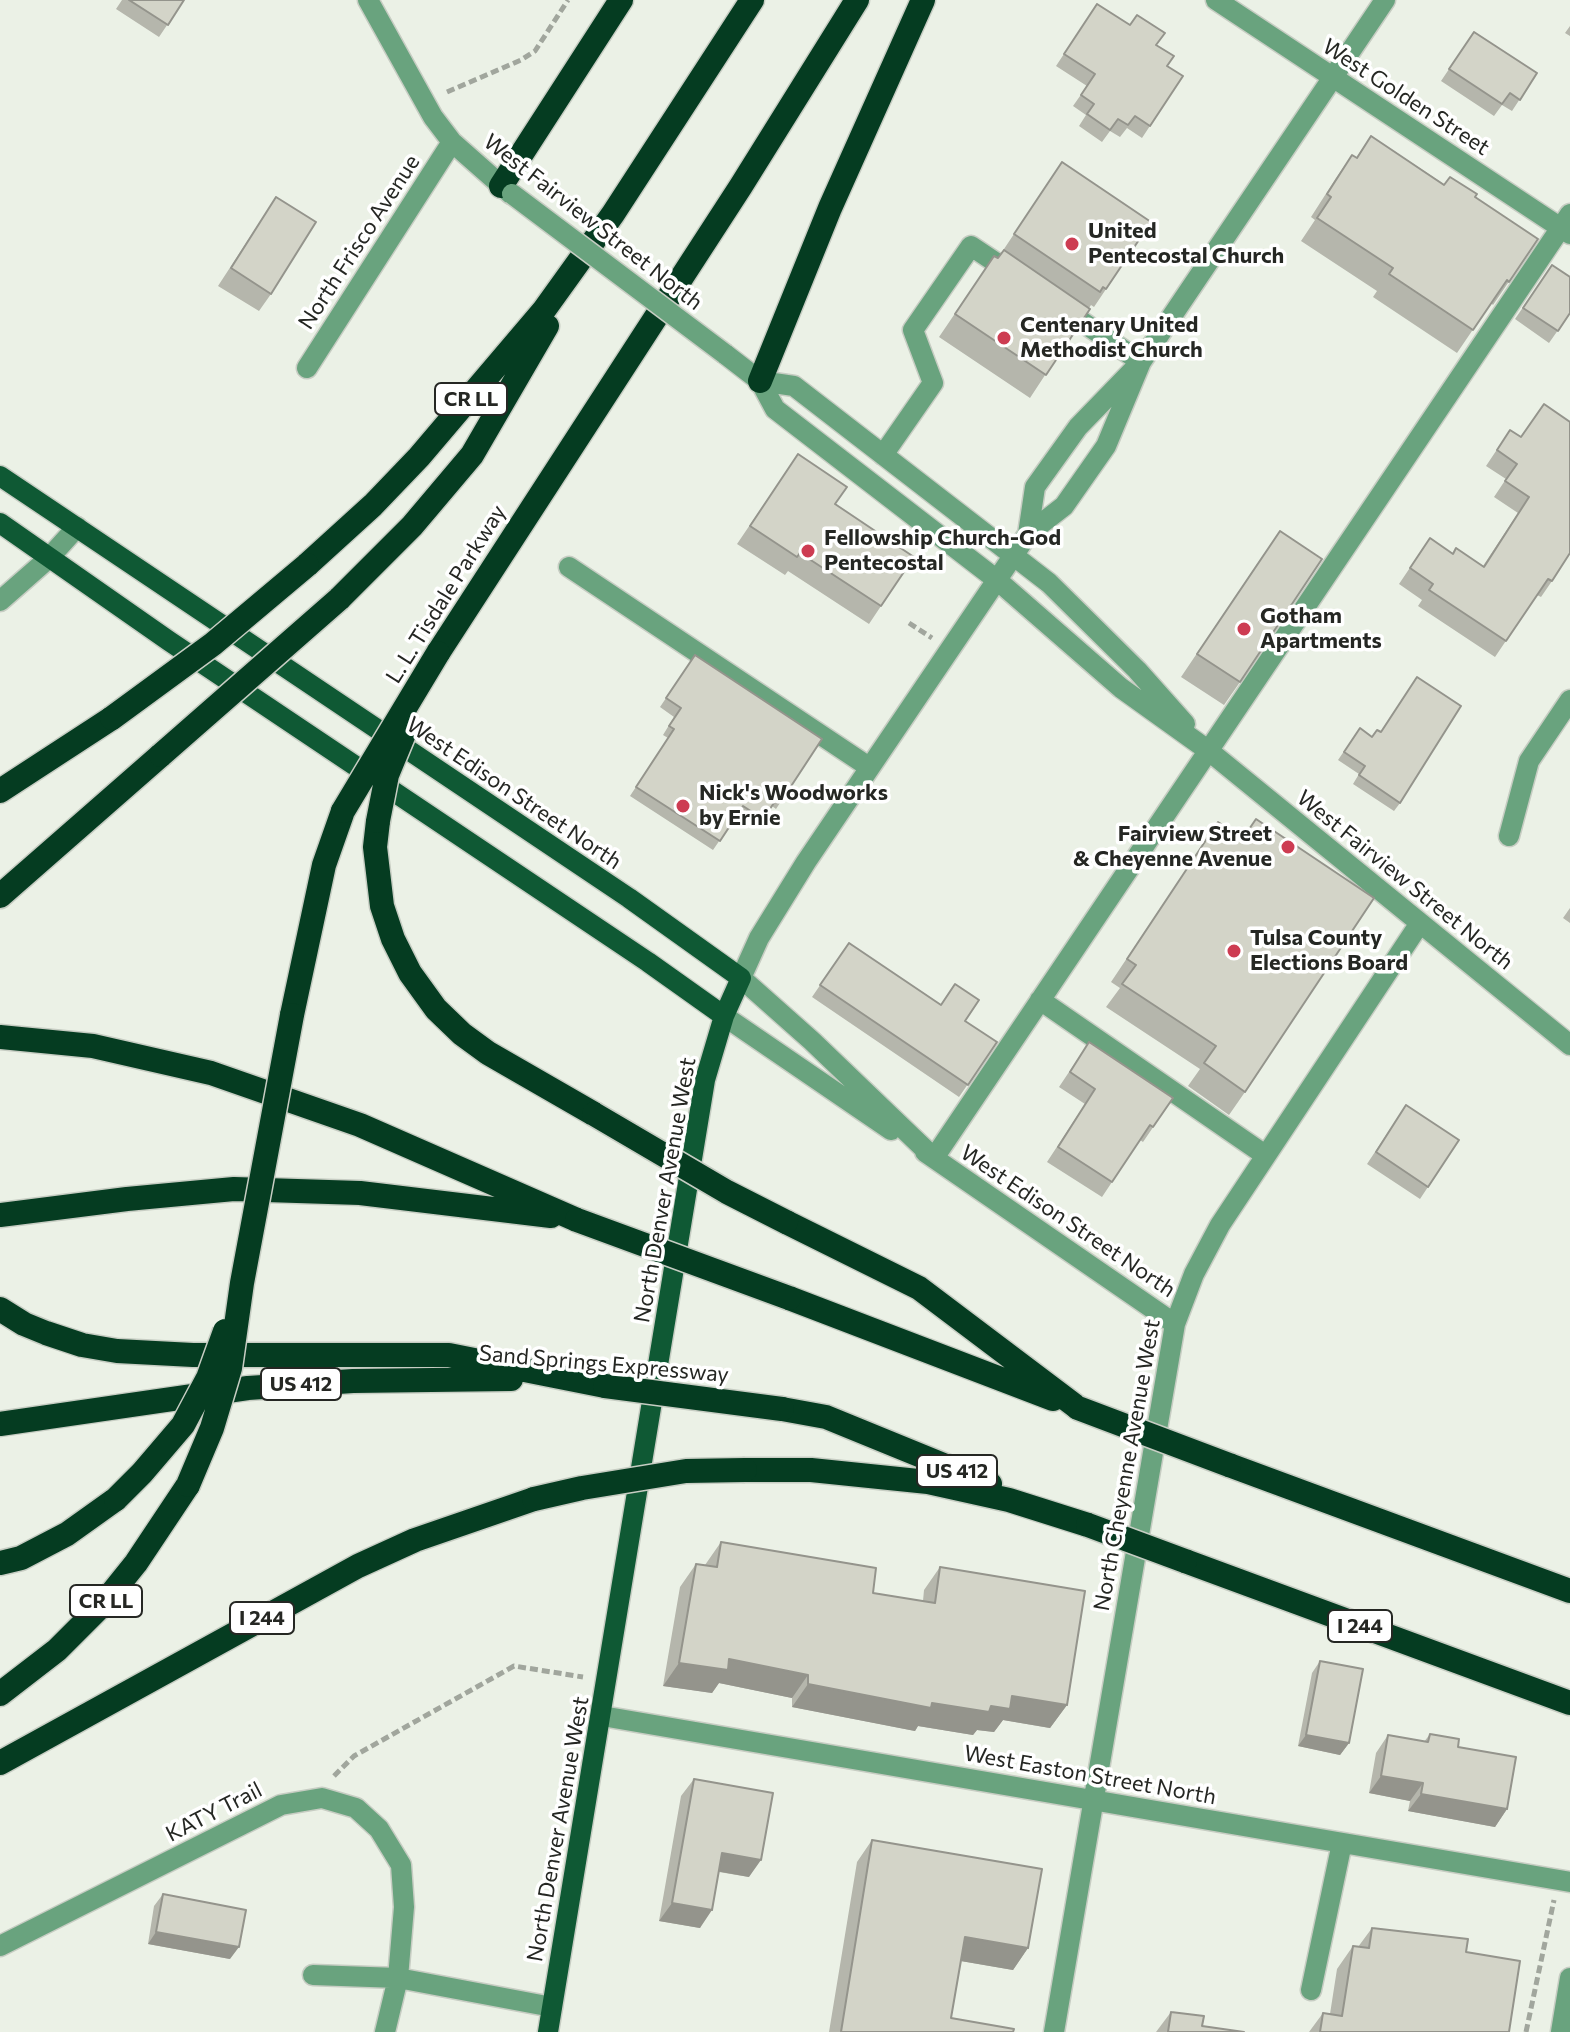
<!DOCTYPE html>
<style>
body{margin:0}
canvas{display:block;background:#ebf1e6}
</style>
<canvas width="1570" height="2032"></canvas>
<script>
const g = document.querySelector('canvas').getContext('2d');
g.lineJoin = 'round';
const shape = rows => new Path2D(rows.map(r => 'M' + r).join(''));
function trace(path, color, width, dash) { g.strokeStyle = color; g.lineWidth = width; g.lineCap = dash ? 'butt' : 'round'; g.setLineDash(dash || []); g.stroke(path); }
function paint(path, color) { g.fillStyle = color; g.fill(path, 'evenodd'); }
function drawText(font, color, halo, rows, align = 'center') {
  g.font = font + ' Commissioner,sans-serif'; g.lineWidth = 7; g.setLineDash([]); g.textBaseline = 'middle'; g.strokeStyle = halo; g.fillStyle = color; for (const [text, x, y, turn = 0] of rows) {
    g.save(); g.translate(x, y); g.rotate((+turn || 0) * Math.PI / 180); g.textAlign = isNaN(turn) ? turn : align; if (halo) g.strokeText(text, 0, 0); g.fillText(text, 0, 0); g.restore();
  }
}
const minor = shape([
 [368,0,433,117,452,142,511,194],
 [1216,0,1570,234],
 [1059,306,1141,362],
 [725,354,760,381,775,409,997,580,1121,688,1209,751,1570,1045],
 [307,368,452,142],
 [760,381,794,386,1049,583,1137,670,1185,724],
 [883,455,933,383,913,330,971,246,1013,274],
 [1028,534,1035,487,1078,427,1141,362,1385,0],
 [569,567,869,767],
 [0,601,49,558,77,527],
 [1509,836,1529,761,1570,700],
 [1040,1000,1265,1155],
 [724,1016,891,1130],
 [925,1152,1175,1324],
 [934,1158,1570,214],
 [934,1158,812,1041,741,978,759,938,806,862,1028,534,1064,506,1106,446,1141,362],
 [602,1716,1570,1882],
 [0,1946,281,1805,322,1798,356,1808,379,1829,401,1865,404,1907,398,1978,385,2032],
 [313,1975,398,1978,552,2007],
 [1311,1990,1342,1843],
 [1054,2032,1175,1324,1194,1274,1220,1225,1420,923],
 [1561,2032,1570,1978]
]);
const major = shape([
 [0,476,629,898,741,978,724,1016,705,1080,548,2032],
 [0,523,169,641,648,962,724,1016]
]);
const highway = shape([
 [501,186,621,0],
 [760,381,830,208,923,0],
 [307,565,373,505,419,457,544,310,613,214,752,0],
 [339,599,412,526,472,455,547,326],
 [438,653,741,186,857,0],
 [0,791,112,718],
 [378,821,375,847,382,906,393,939,410,973,436,1009,462,1034,488,1053,594,1114],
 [0,896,161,755],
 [292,1015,324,865,343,811],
 [0,1037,93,1046,211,1073,360,1125,577,1220],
 [0,1215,127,1199,234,1189,360,1193,551,1216],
 [786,1222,919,1288,1078,1408],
 [789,1298,1053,1399],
 [0,1309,24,1324,46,1333,82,1345,117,1351,193,1355,449,1355,605,1386],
 [782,1409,826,1417,990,1484],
 [0,1424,248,1388,353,1381,511,1379],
 [1229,1465,1570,1591],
 [745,1470,811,1470,928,1482,1009,1500,1088,1525],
 [1185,1561,1570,1703],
 [0,1563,21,1558,67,1534,116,1499],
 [0,1694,57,1650,103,1604,136,1563,188,1485],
 [0,1763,358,1566,415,1540,534,1499]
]);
trace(minor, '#c7cdc3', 23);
trace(major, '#c7cdc3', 23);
trace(highway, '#c7cdc3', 27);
trace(shape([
 [447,92,521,60,535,51,568,0],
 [909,623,932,638],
 [334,1776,354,1756,514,1666,583,1677],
 [1526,2032,1554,1900]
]), '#a1a69d', 5, [8, 4]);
trace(minor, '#69a37e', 20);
trace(major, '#0f5934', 20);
trace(highway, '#053c21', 24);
const minorBridge = shape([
 [512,194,725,354]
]);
const highwayBridge = shape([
 [112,718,213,644,307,565],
 [161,755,339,599],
 [343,811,438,653],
 [378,821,387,775,406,729],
 [594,1114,727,1192,786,1222],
 [577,1220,789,1298],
 [605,1386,782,1409],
 [1078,1408,1229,1465],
 [188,1485,212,1428,230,1368,242,1283,292,1015],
 [116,1499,142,1473,183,1425,208,1378,225,1331],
 [534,1499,582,1488,686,1471,745,1470],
 [1088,1525,1185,1561]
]);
trace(minorBridge, '#c7cdc3', 23, []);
trace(highwayBridge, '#c7cdc3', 27, []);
trace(minorBridge, '#69a37e', 20);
trace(highwayBridge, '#053c21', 24);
paint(shape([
 [122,0,184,0,159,37,116,9],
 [1097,4,1156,45,1167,66,1183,76,1142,138,1127,128,1120,137,1110,131,1102,142,1079,126,1086,115,1073,106,1087,86,1056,66],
 [1570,26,1570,36,1565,33],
 [1474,32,1537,73,1512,111,1502,105,1494,116,1441,81],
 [1371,136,1444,184,1475,197,1538,239,1493,305,1491,303,1457,353,1373,297,1377,291,1301,241,1315,220,1311,217,1336,178,1352,155,1356,158],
 [1050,180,1151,222,1094,307,1091,305,1089,308,1030,398,939,337,994,256,998,258],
 [276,197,271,294,259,311,218,286],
 [1552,265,1570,313,1549,343,1515,319],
 [1510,430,1552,581,1541,597,1537,595,1495,657,1418,606,1422,600,1399,584,1430,538,1453,554,1483,566,1518,513,1494,497,1506,479,1486,466],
 [798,454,835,504,881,606,869,624,788,571,785,575,737,544],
 [1264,554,1240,682,1224,705,1181,677],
 [695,655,822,739,776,809,772,806,757,828,737,815,713,850,630,796,668,738,663,735,674,717,660,707],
 [1360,728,1372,737,1380,732,1400,803,1394,811,1353,784,1359,774,1338,760],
 [1218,822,1245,1092,1229,1115,1188,1086,1200,1069,1106,1007,1120,988,1111,982],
 [1570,908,1570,923,1563,918],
 [849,943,997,1042,959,1097,812,997],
 [1089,1042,1173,1098,1143,1142,1140,1140,1102,1197,1047,1162,1085,1104,1059,1087],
 [1406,1105,1459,1140,1420,1199,1367,1164],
 [721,1542,873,1593,923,1601,924,1590,940,1567,1067,1705,1050,1728,1003,1720,994,1732,977,1730,973,1735,918,1726,915,1731,792,1707,792,1698,719,1683,712,1693,663,1686,680,1587,696,1564,705,1565],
 [1320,1661,1349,1743,1340,1755,1298,1746,1312,1673],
 [1430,1734,1458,1747,1507,1809,1495,1827,1408,1811,1410,1801,1369,1793,1376,1753,1388,1735,1424,1742],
 [694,1779,749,1877,719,1872,700,1928,659,1921,681,1796],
 [872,1840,1028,1948,1013,1970,961,1961,951,2018,1013,2032,829,2032,857,1862],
 [163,1894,230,1959,148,1944,154,1906],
 [1372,1928,1466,1952,1509,2032,1309,2032,1323,2013,1330,2014,1337,1969,1353,1946,1358,1947],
 [1171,2012,1202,2026,1244,2032,1156,2032]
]), '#b5b6ac');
paint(shape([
 [729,1659,808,1675,792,1698,719,1683,712,1693,663,1686,679,1663],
 [808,1684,932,1703,991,1706,1012,1696,1067,1705,1050,1728,1003,1720,994,1732,977,1730,973,1735,918,1726,915,1731,792,1707],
 [1306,1735,1349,1743,1340,1755,1298,1746],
 [1381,1776,1423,1783,1410,1801,1369,1793],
 [1421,1794,1507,1809,1495,1827,1408,1811],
 [722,1853,761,1860,749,1877,710,1870],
 [672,1903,712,1910,700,1928,659,1921],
 [156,1932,239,1947,230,1959,148,1944],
 [965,1937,1028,1948,1013,1970,949,1959]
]), '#94948c');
const building = shape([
 [129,0,184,0,168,25,129,0],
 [1097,4,1130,25,1137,15,1165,33,1156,45,1174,56,1167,66,1183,76,1150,126,1135,116,1128,125,1118,119,1110,130,1087,114,1094,104,1081,95,1095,74,1064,54,1097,4],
 [1474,32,1537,73,1520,100,1510,93,1502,104,1449,69,1474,32],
 [1371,136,1444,185,1450,177,1477,194,1475,197,1538,239,1509,282,1507,280,1473,330,1389,274,1393,268,1317,218,1331,197,1327,194,1352,155,1357,158,1371,136],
 [1062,162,1151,222,1106,289,1103,287,1100,292,1014,234,1062,162],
 [276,197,316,222,271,294,231,268,276,197],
 [1004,250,1090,309,1046,375,955,314,994,256,998,258,1004,250],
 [1552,265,1570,277,1570,313,1558,331,1523,308,1552,265],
 [1544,404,1570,422,1570,553,1552,581,1548,579,1506,641,1429,590,1433,584,1410,568,1430,538,1453,554,1456,548,1484,567,1529,497,1505,481,1517,464,1497,450,1510,430,1521,437,1544,404],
 [798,454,847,487,835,504,914,557,881,606,800,553,797,557,750,526,798,454],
 [1280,531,1322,559,1240,682,1197,654,1280,531],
 [695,655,822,739,782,800,778,797,763,819,743,806,720,841,636,787,674,729,669,726,681,708,666,698,695,655],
 [1417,677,1461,706,1400,803,1359,775,1365,766,1344,752,1360,728,1372,737,1377,730,1381,732,1417,677],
 [1256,819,1374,898,1245,1092,1204,1063,1216,1046,1122,984,1136,965,1127,959,1218,822,1243,838,1256,819],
 [849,943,941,1005,955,984,979,1000,965,1021,997,1042,968,1085,820,985,849,943],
 [1089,1042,1173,1098,1153,1127,1150,1125,1112,1182,1058,1147,1095,1089,1070,1072,1089,1042],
 [1406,1105,1459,1140,1428,1187,1376,1152,1406,1105],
 [721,1542,876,1568,873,1593,935,1603,940,1567,1085,1591,1067,1705,1012,1696,1010,1709,991,1706,989,1712,932,1703,931,1708,808,1684,808,1675,729,1659,728,1670,679,1663,696,1564,717,1567,721,1542],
 [1320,1661,1363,1669,1349,1743,1306,1735,1320,1661],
 [1430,1734,1459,1739,1458,1747,1516,1757,1507,1809,1421,1794,1423,1783,1381,1776,1388,1735,1428,1742,1430,1734],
 [694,1779,773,1793,761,1860,722,1853,712,1910,672,1903,694,1779],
 [872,1840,1042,1869,1028,1948,965,1937,951,2018,1014,2029,1013,2032,841,2032,872,1840],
 [163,1894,246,1910,239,1947,156,1932,163,1894],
 [1372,1928,1468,1939,1466,1952,1520,1961,1509,2032,1320,2032,1323,2013,1342,2016,1353,1946,1369,1948,1372,1928],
 [1171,2012,1204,2016,1202,2026,1244,2032,1168,2032,1171,2012]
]);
paint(building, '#d3d4c8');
trace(building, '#94948c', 2);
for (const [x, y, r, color] of [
 [1072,244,8,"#cd3c52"],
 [1004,338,8,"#cd3c52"],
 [808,551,8,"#cd3c52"],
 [1244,629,8,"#cd3c52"],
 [683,806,8,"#cd3c52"],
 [1288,847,8,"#cd3c52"],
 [1234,951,8,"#cd3c52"]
]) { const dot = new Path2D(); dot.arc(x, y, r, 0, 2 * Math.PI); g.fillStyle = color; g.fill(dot); trace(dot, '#fff', 3); }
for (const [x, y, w] of [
 [471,399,72],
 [301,1384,80],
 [957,1471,80],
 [106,1601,72],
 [262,1618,64],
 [1360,1626,64]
]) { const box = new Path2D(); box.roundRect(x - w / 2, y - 16, w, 32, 6); g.fillStyle = '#fff'; g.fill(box); trace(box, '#252723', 2); }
drawText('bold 20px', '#252723', null, [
 ["CR LL",471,399],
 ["US 412",301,1384],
 ["US 412",957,1471],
 ["CR LL",106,1601],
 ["I 244",262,1618],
 ["I 244",1360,1626]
]);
drawText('22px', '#252723', '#fff', [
 ["West Golden Street",1406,97,33],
 ["West Fairview Street North",593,222,38],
 ["North Frisco Avenue",359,242,-57],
 ["L. L. Tisdale Parkway",446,594,-58],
 ["West Edison Street North",514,793,34],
 ["West Fairview Street North",1405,880,39],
 ["North Denver Avenue West",665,1190,-80],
 ["West Edison Street North",1068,1221,34],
 ["Sand Springs Expressway",604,1364,5],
 ["North Cheyenne Avenue West",1127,1465,-80],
 ["West Easton Street North",1090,1775,10],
 ["KATY Trail",214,1812,-27],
 ["North Denver Avenue West",558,1829,-80]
]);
drawText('bold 22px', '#252723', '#fff', [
 ["United",1088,231],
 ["Pentecostal Church",1088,256],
 ["Centenary United",1020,325],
 ["Methodist Church",1020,350],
 ["Fellowship Church-God",824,538],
 ["Pentecostal",824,563],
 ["Gotham",1260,616],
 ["Apartments",1260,641],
 ["Nick's Woodworks",699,793],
 ["by Ernie",699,818],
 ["Fairview Street",1272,834,"right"],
 ["& Cheyenne Avenue",1272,859,"right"],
 ["Tulsa County",1250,938],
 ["Elections Board",1250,963]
], 'left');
</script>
